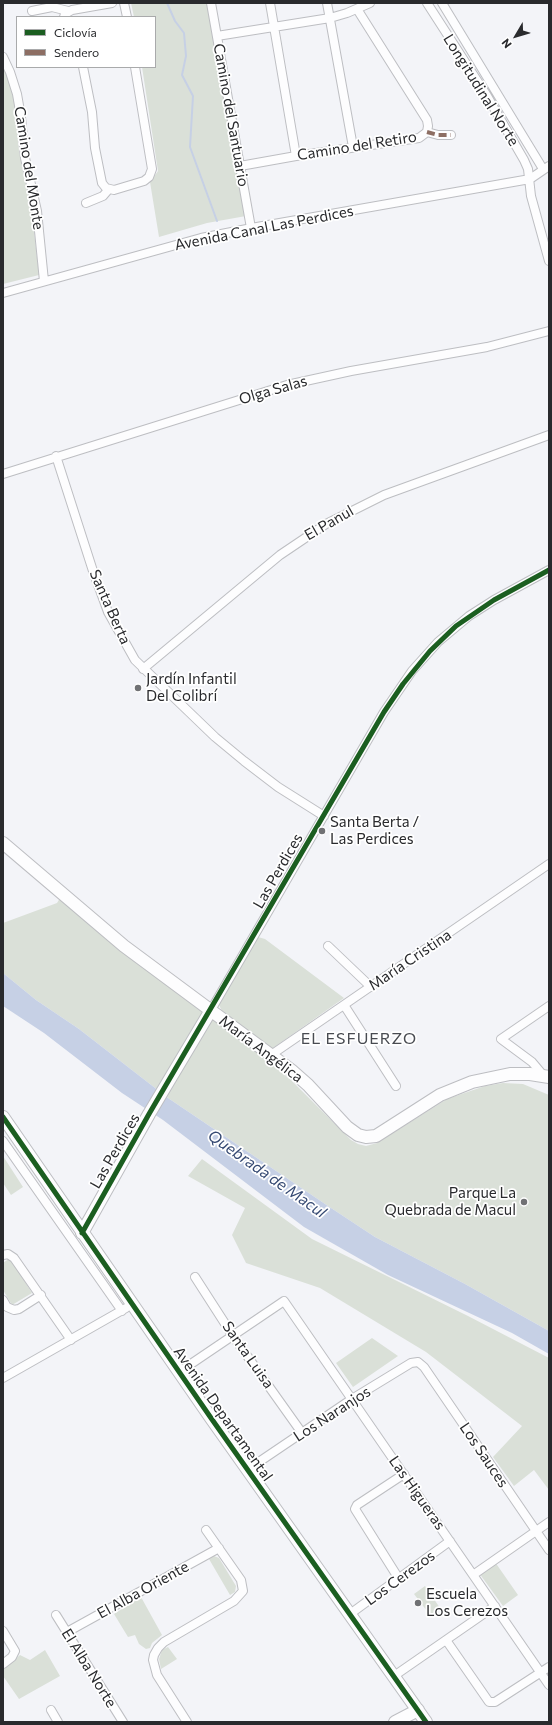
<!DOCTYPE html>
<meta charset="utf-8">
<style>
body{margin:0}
#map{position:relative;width:552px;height:1725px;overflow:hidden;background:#f3f4f8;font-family:Commissioner,sans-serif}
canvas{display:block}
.frame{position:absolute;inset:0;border:4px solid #292a2d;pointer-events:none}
.legend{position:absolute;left:16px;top:16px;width:140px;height:52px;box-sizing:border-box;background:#fff;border:1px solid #a9aaab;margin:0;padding:5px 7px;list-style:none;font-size:12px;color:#292a2d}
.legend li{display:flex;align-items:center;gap:8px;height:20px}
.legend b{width:20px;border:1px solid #a9aaab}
.north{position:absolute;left:496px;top:16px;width:40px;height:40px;-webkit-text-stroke:3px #fff;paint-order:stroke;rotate:232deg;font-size:11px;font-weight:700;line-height:16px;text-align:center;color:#292a2d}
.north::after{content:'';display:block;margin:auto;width:14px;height:18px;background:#292a2d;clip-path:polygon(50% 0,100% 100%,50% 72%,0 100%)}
</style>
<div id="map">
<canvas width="552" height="1725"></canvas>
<div class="frame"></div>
<ul class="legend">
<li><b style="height:5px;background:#1b5e20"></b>Ciclovía</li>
<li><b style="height:5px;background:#8d6e63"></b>Sendero</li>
</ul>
<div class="north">N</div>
</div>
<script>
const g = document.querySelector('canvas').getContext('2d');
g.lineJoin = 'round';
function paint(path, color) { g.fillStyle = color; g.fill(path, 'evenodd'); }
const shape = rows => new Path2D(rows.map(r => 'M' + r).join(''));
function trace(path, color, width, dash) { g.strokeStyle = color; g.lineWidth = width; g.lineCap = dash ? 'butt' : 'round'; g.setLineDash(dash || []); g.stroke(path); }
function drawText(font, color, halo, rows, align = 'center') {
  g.font = font + ' Commissioner,sans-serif'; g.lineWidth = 3.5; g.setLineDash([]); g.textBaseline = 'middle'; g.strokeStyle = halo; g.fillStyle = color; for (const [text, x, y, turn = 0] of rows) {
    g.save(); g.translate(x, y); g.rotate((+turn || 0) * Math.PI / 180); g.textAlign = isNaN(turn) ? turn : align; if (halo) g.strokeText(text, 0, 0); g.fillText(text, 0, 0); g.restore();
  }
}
paint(shape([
 [131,3,207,3,223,98,246,216,207,223,159,237,150,182,158,171,142,67,155,67,155,17,134,17],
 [3,66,11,86,15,107,19,151,31,205,39,275,3,284],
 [60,898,215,1017,291,1080,351,1140,358,1144,366,1146,377,1143,447,1099,485,1086,503,1083,523,1084,549,1095,549,1331,465,1284,375,1237,328,1206,168,1098,79,1029,36,1000,3,973,3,923,57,903],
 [258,937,265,939,344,998,273,1048,269,1048,222,1011,219,1005],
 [3,1156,23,1187,11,1195,3,1183],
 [202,1159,312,1239,468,1316,549,1358,549,1490,534,1470,514,1486,493,1457,522,1426,426,1352,320,1288,246,1263,232,1235,245,1208,188,1176],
 [10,1258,32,1293,12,1305,3,1290,3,1263],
 [372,1338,398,1356,353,1387,336,1363],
 [214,1556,219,1558,236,1586,235,1592,230,1595,209,1559],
 [495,1562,518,1595,503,1606,479,1573],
 [425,1586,440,1608,430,1615,414,1594],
 [141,1597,162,1635,152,1643,150,1648,146,1649,139,1644,135,1635,128,1637,114,1614],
 [168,1647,177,1659,161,1669,159,1659,162,1650],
 [45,1650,60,1676,19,1699,3,1676,3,1670,20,1655,30,1660]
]), '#dae0d8');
paint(shape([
 [3,973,36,1000,79,1029,168,1098,328,1206,375,1237,465,1284,549,1331,549,1354,512,1333,388,1275,304,1227,163,1120,122,1093,44,1033,3,1006]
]), '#c6d0e5');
trace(shape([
 [167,3,175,21,184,33,186,56,182,75,193,96,190,147,217,221]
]), '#c6d0e5', 2);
const street = shape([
 [124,3,127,17],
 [211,3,251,228],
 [270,3,296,156],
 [327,3,353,147],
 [427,3,487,96,524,160,528,169,531,196,549,261],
 [442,3,543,169],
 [32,11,52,7,68,11],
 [64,17,65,14,72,10,112,3],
 [217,36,330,18,347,13,370,3],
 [3,57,10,72,17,94,21,117,25,158,37,211,44,281],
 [83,67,92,112,95,148,102,183,106,188,114,190,144,181,149,177,152,169,135,67],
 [427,132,438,135,451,135],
 [240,166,296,156,419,138,427,132,428,126,427,120,357,9],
 [86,203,103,196,109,189],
 [3,293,201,238,257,227,530,179,549,166],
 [56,456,93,571,108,612,135,660,215,737,244,761,278,787,324,816],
 [3,474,287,385,351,371,487,347,549,331],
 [143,669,280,555,326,524,384,495,549,435],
 [328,946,371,987],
 [344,1005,396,1086],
 [211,1010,384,712,412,671,438,642,469,616,494,600,549,570],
 [271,1055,549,864],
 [543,1075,532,1062,501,1039,549,1006],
 [3,1141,122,1311],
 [3,1255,8,1254,14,1258,71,1340],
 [195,1277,233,1336,302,1433],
 [3,1300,7,1307,14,1310,19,1309,41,1295],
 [179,1372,284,1301,549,1685],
 [3,1378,126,1308],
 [247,1470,352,1399,411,1363,418,1362,424,1367,549,1550],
 [473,1575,549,1522],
 [399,1579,355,1509,357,1505,404,1474],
 [350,1614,450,1541],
 [56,1615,123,1722],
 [3,1631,15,1651,12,1657,3,1664],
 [67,1632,219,1548],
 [446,1640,489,1702,495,1702,549,1667],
 [394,1676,495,1606],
 [51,1710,58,1722],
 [187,1722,157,1675,153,1660,154,1655,158,1648,164,1642,234,1601,243,1591,241,1580,206,1530]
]);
const secondary = shape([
 [3,843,124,946,291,1070,308,1085,347,1127,358,1135,366,1137,376,1136,440,1095,472,1082,510,1074,530,1074,549,1077],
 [3,1117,211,1418,426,1722],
 [82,1233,149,1114,211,1010],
 [395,1722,418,1710]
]);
trace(street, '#bdbec2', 10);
trace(secondary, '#bdbec2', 14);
trace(street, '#fdfdfe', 8);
trace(secondary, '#fdfdfe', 12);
trace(shape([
 [427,132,438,135,451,135]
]), '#8d6e63', 4, [8, 4]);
trace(shape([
 [3,1117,211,1418,426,1722],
 [82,1233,149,1114,384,712,403,684,430,651,456,626,494,600,549,570]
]), '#1b5e20', 5);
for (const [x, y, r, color] of [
 [138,688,4,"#707174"],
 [322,831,4,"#707174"],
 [524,1202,4,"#707174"],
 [418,1603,4,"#707174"]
]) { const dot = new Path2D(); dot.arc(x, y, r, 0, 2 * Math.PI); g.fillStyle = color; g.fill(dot); trace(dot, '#fff', 1.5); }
drawText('15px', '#292a2d', '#fff', [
 ["Longitudinal Norte",481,90,58],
 ["Camino del Santuario",231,115,80],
 ["Camino del Retiro",357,146,-9],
 ["Camino del Monte",29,168,81],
 ["Avenida Canal Las Perdices",264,228,-11],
 ["Olga Salas",273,390,-16],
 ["El Panul",329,523,-30],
 ["Santa Berta",110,607,66],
 ["Las Perdices",278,871,-60],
 ["María Cristina",410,960,-34],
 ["María Angélica",261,1049,37],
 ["Las Perdices",115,1151,-60],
 ["Santa Luisa",248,1355,55],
 ["Avenida Departamental",223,1414,55],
 ["Los Naranjos",332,1414,-33],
 ["Los Sauces",484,1455,56],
 ["Las Higueras",417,1493,55],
 ["Los Cerezos",400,1578,-36],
 ["El Alba Oriente",143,1590,-29],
 ["El Alba Norte",89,1668,58]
]);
drawText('15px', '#292a2d', '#fff', [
 ["Jardín Infantil",146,679],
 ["Del Colibrí",146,696],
 ["Santa Berta /",330,822],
 ["Las Perdices",330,839],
 ["Parque La",516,1193,"right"],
 ["Quebrada de Macul",516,1210,"right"],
 ["Escuela",426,1594],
 ["Los Cerezos",426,1611]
], 'left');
g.letterSpacing = '1px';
drawText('16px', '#484b51', '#fff', [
 ["EL ESFUERZO",359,1039]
]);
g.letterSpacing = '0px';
drawText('italic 16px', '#364a73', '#fff', [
 ["Quebrada de Macul",267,1174,35]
]);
</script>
